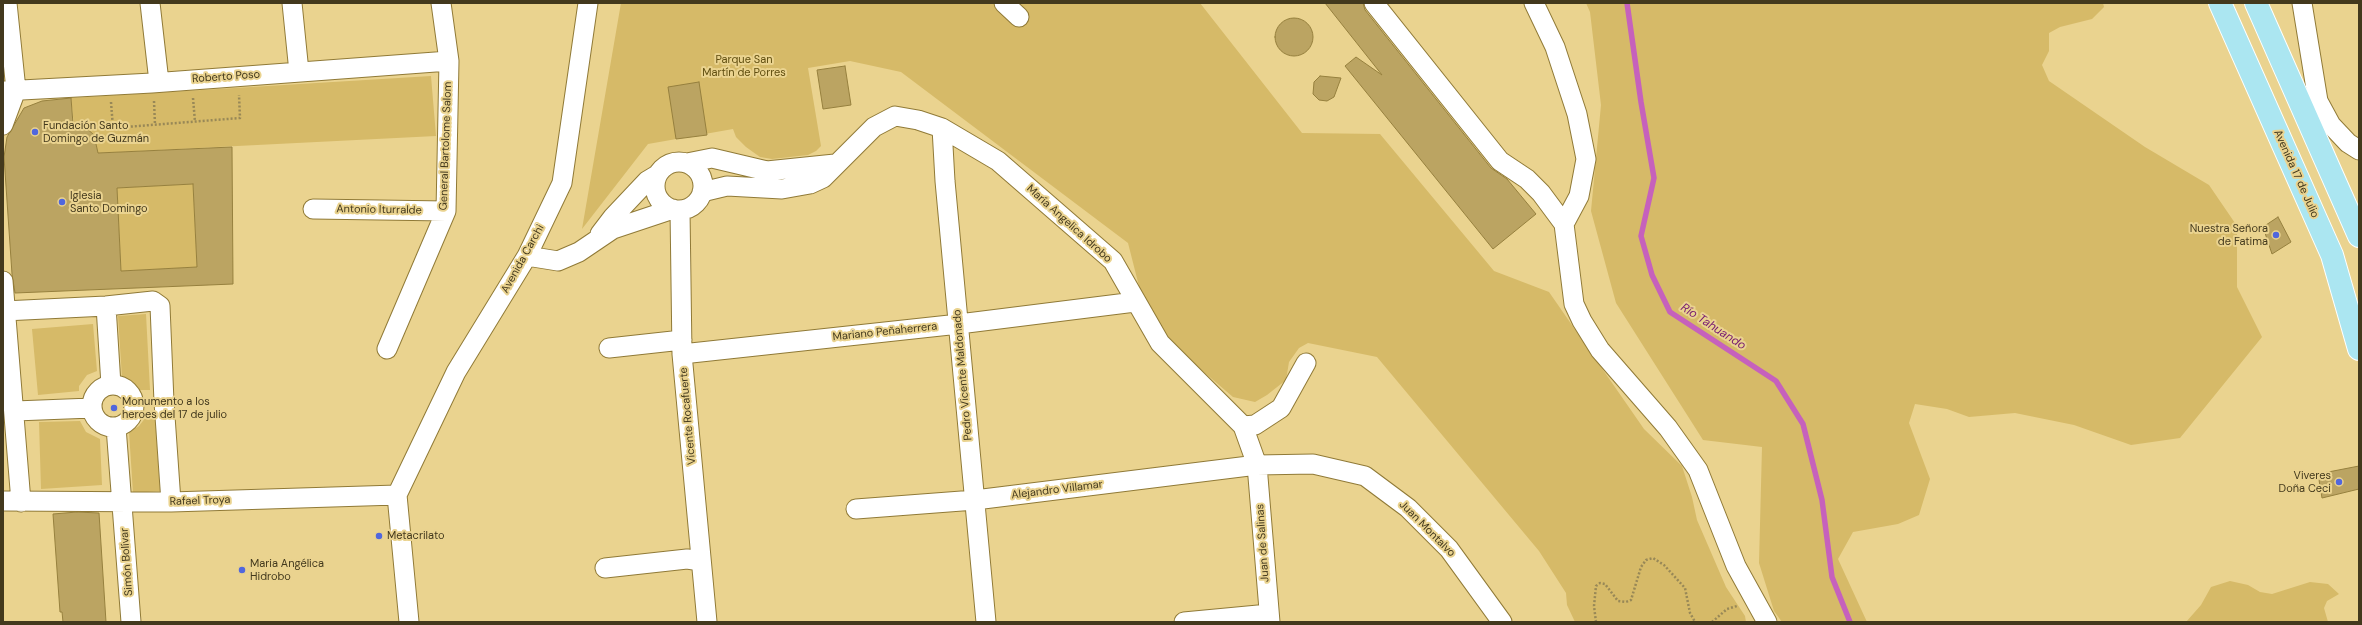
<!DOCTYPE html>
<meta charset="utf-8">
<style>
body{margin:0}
#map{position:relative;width:2362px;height:625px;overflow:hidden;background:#ead38f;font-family:"DM Sans",sans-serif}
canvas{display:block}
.frame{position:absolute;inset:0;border:4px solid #43391d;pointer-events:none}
</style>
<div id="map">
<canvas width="2362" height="625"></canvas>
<div class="frame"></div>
</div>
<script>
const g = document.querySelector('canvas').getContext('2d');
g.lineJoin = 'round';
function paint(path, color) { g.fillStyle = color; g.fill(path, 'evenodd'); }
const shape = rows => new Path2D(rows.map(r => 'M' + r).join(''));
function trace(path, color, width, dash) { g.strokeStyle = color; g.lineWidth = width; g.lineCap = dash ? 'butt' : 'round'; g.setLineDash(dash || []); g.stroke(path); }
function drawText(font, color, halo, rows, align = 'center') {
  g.font = font + ' "DM Sans",sans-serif'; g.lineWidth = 4; g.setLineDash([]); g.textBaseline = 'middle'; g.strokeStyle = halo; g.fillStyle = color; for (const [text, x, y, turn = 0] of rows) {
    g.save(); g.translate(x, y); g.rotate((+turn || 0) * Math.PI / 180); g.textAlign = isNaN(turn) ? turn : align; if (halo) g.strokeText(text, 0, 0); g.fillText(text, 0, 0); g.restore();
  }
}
paint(shape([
 [621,3,1200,3,1302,133,1380,134,1494,271,1549,292,1644,429,1682,466,1692,497,1697,520,1726,587,1745,616,1746,622,1575,622,1567,605,1566,593,1539,551,1377,357,1308,343,1299,348,1289,362,1286,380,1267,395,1255,402,1233,397,1163,337,1142,298,1128,243,901,72,850,61,808,68,821,146,816,151,808,155,772,159,760,157,746,147,736,137,733,129,648,144,582,229],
 [1586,3,2103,3,2104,7,2092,19,2060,27,2049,33,2049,51,2042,65,2049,81,2145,147,2209,185,2237,226,2237,287,2262,337,2180,438,2131,445,2074,425,2015,413,1969,417,1947,409,1915,404,1909,423,1930,479,1919,515,1898,524,1853,532,1838,559,1867,622,1782,622,1774,611,1759,563,1762,447,1703,440,1616,303,1591,211,1601,105,1590,12],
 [431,76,436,136,98,153,94,135,85,127,74,125,71,98],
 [193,184,197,267,121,271,117,188],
 [146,314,150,390,140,390,133,382,122,378,118,316],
 [93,324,97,371,87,375,79,386,79,391,38,395,32,329],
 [155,416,160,491,133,493,129,432,139,426,146,417],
 [80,421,86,432,100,439,102,485,41,489,39,422],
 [2230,581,2248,585,2260,592,2272,594,2310,582,2328,584,2339,594,2327,601,2324,608,2328,622,2186,622,2201,605,2211,587]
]), '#d6ba68');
trace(shape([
 [1627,3,1641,102,1654,178,1641,236,1652,275,1670,312,1776,381,1803,424,1822,500,1832,577,1850,622]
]), '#c661bc', 5.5);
const building = shape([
 [1325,3,1363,3,1365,10,1491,168,1507,179,1536,214,1493,249,1345,66,1356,57,1382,75,1325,3],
 '1275 37a19 19 0 1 1 38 0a19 19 0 1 1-38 0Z',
 [845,66,851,105,823,109,817,70,845,66],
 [1320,76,1341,78,1334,97,1327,101,1319,100,1313,94,1314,82,1320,76],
 [699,82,707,135,676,139,668,87,699,82],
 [71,98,73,124,85,127,94,135,98,153,232,147,233,284,15,293,12,274,4,157,7,137,24,108,42,101,71,98],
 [193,184,197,267,121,271,117,188,193,184],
 [2278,217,2291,242,2272,254,2263,227,2278,217],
 [2359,466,2359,489,2322,498,2318,474,2359,466],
 [77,512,99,513,106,622,63,622,62,612,60,612,53,514,77,512]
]);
paint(building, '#bba462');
trace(building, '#96803e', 1);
const minor = shape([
 [150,3,159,82],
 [292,3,299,72],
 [1004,3,1019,17],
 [1374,3,1500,161,1527,179,1541,193,1564,224,1574,304,1582,321,1600,350,1668,428,1698,470,1736,566,1767,622],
 [1534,3,1555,47,1577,114,1586,159,1579,196,1564,224],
 [2302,3,2318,101,2331,125,2348,143,2359,150],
 [3,91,152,83,449,61],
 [3,125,16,90,7,3],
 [942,128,945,181,986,622],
 '655 186a24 24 0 1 1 48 0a24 24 0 1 1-48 0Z',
 [687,163,712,158,767,171,835,164],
 [702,192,727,186,782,189,810,184,823,178,874,127,895,116,918,120,942,128,998,161,1113,261,1160,343,1243,426,1257,465,1270,622],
 [313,209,446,211],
 [680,210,682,354,707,622],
 [600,234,613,217,647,181,657,175],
 [527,256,558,261,579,252,613,229,673,209],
 [3,281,21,502],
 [106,306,111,385],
 [4,311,106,306,153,301,160,306,164,402,171,502],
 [609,348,682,340],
 [387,349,446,211,449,61,441,3],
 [682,354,959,324,1135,302],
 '92 406a21 21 0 1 1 42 0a21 21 0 1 1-42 0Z',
 [15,411,92,408],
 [1243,426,1255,425,1281,408,1306,363],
 [116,427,131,622],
 [397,495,456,372,527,256,562,183,588,3],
 [397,495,409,622],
 [3,501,171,502,397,495],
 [856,509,975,500,1257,465,1313,464,1365,476,1408,508,1449,549,1502,622],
 [605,568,687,559,701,561],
 [1184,622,1269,614]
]);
const major = shape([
 [2220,3,2332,255,2359,349],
 [2256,3,2359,236]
]);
trace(minor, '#907a37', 21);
trace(major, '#fff', 24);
trace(shape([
 [193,98,195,122],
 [154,101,155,125],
 [111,102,113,128,240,118,239,95],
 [1596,622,1594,606,1596,586,1600,583,1605,584,1618,601,1626,602,1631,600,1641,567,1646,560,1653,558,1664,565,1685,588,1690,613,1695,622],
 [1712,622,1727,609,1737,606]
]), '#988857', 2.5, [2, 2]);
trace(minor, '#fff', 19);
trace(major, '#abe6f1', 22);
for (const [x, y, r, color] of [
 [35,132,4,"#5167dd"],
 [62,202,4,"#5167dd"],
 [2276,235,4,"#5167dd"],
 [114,408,4,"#5167dd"],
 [2339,482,4,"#5167dd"],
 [379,536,4,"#5167dd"],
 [242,570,4,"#5167dd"]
]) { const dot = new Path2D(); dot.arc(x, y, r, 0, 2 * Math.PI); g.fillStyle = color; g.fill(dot); trace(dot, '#ead38f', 1.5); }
drawText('11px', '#604e10', '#ead38f', [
 ["Parque San",744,60],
 ["Martín de Porres",744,73]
]);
drawText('11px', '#43391d', '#ead38f', [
 ["Roberto Poso",226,77,-4],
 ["General Bartolome Salom",446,146,-88],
 ["Avenida 17 de Julio",2296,174,66],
 ["Antonio Iturralde",379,210,1],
 ["María Angelica Idrobo",1069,224,42],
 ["Avenida Carchi",523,259,-61],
 ["Mariano Peñaherrera",885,332,-6],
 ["Pedro Vicente Maldonado",963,375,-95],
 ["Vicente Rocafuerte",688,416,-95],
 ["Alejandro Villamar",1057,490,-7],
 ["Rafael Troya",200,501,-2],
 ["Juan Montalvo",1427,529,45],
 ["Juan de Salinas",1263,543,-94],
 ["Simón Bolívar",127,562,-94]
]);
drawText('11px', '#43391d', '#ead38f', [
 ["Fundación Santo",43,126],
 ["Domingo de Guzmán",43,139],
 ["Iglesia",70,196],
 ["Santo Domingo",70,209],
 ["Nuestra Señora",2268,229,"right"],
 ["de Fatima",2268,242,"right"],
 ["Monumento a los",122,402],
 ["heroes del 17 de julio",122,415],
 ["Viveres",2331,476,"right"],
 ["Doña Ceci",2331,489,"right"],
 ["Metacrilato",387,536],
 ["Maria Angélica",250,564],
 ["Hidrobo",250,577]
], 'left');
drawText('italic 12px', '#771a71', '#ead38f', [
 ["Río Tahuando",1713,327,33]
]);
</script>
